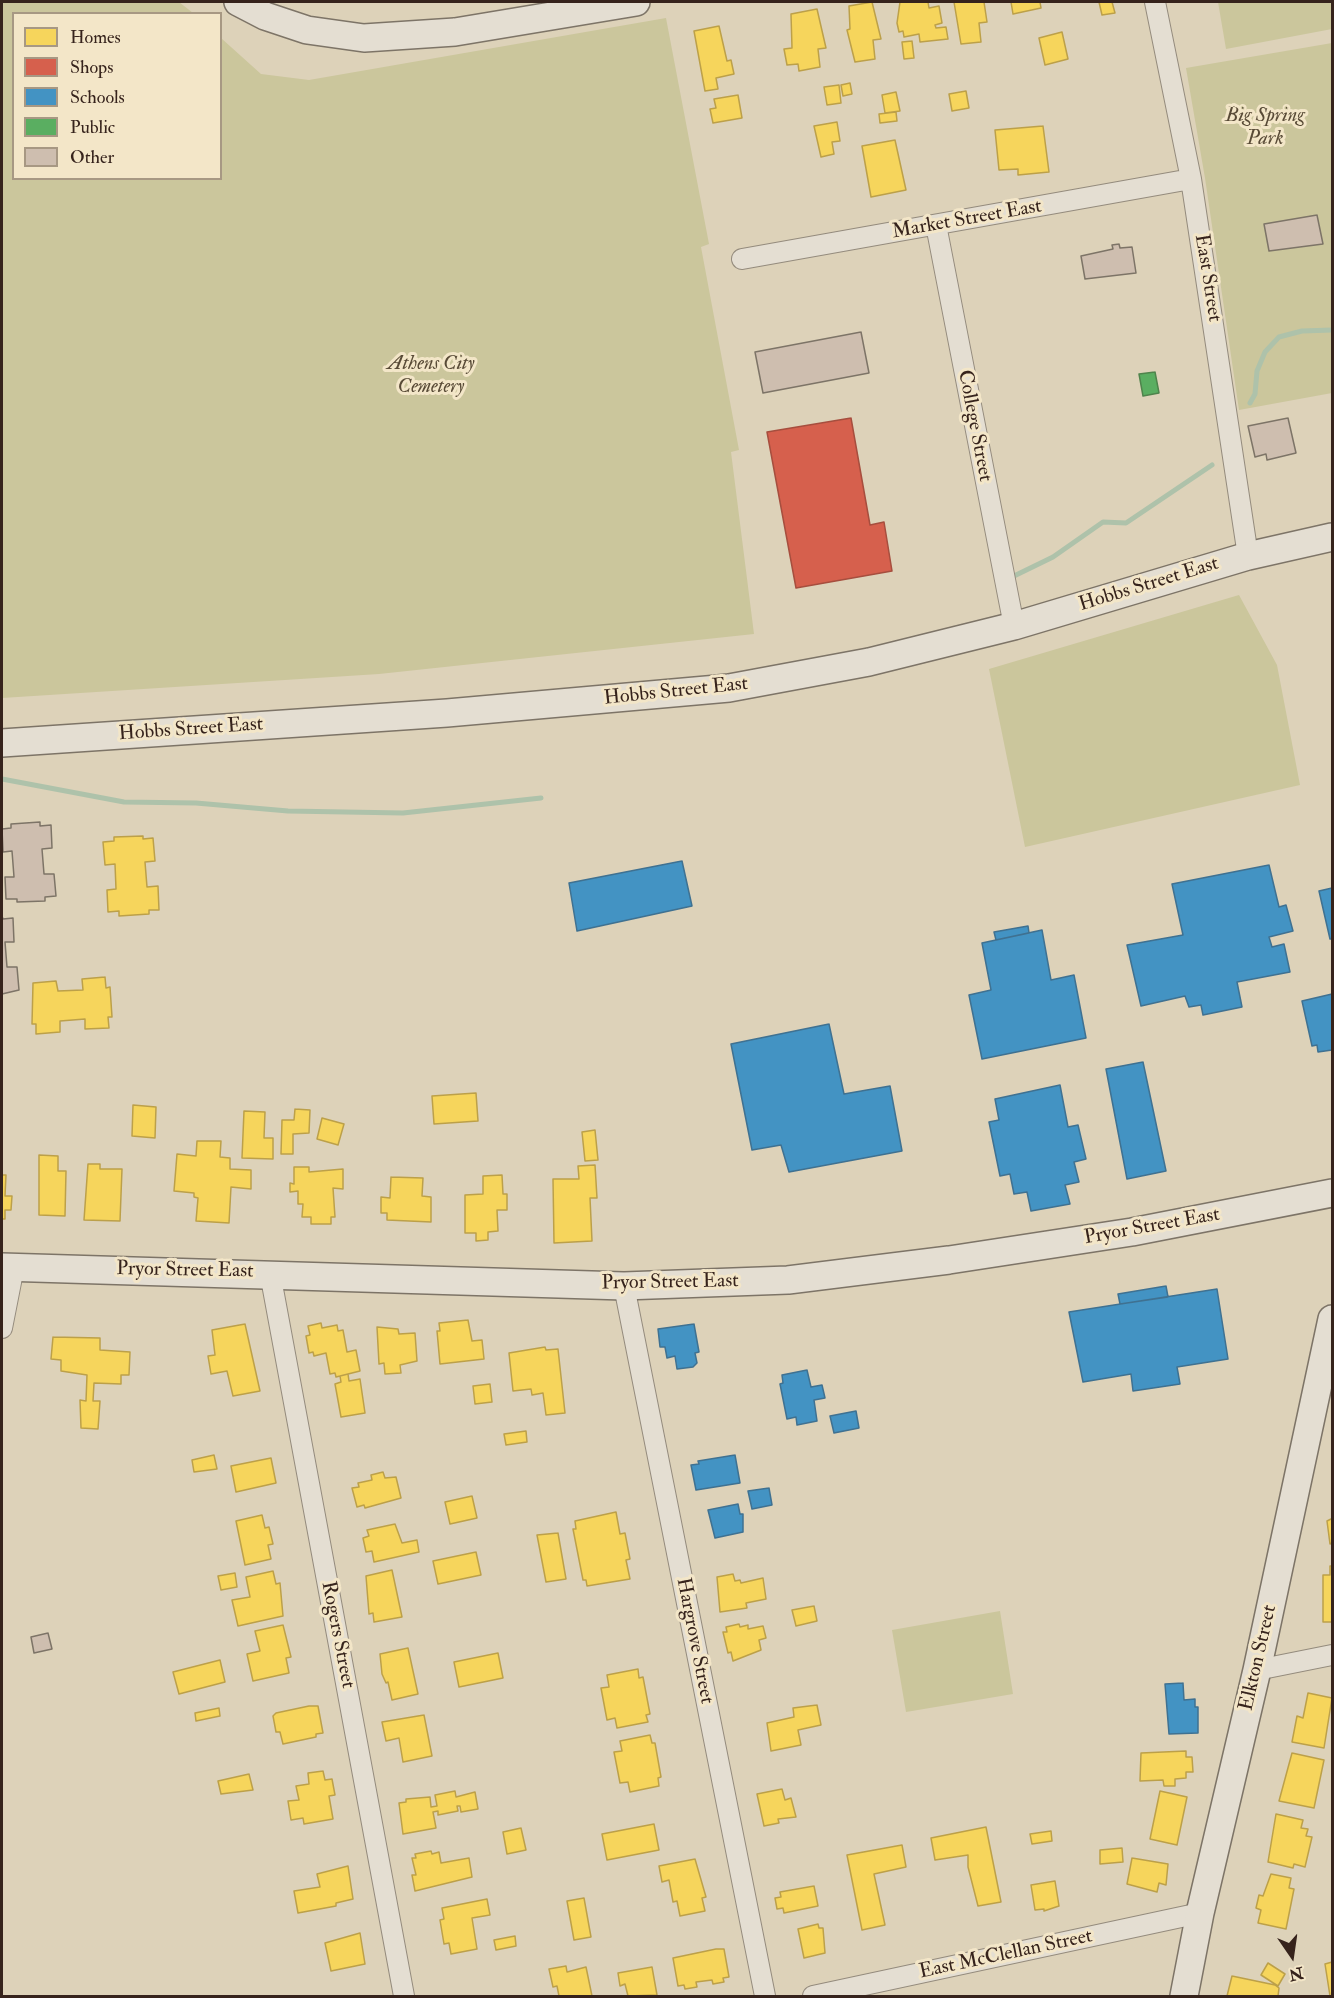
<!DOCTYPE html>
<style>
body{margin:0}
#map{position:relative;width:1334px;height:1998px;overflow:hidden;background:#ddd2b9;font-family:"IM FELL Double Pica",serif}
canvas{display:block}
.frame{position:absolute;inset:0;border:3px solid #36231c;pointer-events:none}
.legend{position:absolute;left:12px;top:12px;width:210px;height:168px;box-sizing:border-box;background:#f3e6c8;border:2px solid #a79883;margin:0;padding:8px 10px;list-style:none;font-size:18px;color:#36231c}
.legend li{display:flex;align-items:center;gap:12px;height:30px}
.legend b{width:30px;border:2px solid #a79883}
.north{position:absolute;left:1262px;top:1926px;width:60px;height:60px;-webkit-text-stroke:4px #f3e6c8;paint-order:stroke;rotate:167deg;font-size:16px;font-weight:700;line-height:24px;text-align:center;color:#36231c}
.north::after{content:'';display:block;margin:auto;width:21px;height:27px;background:#36231c;clip-path:polygon(50% 0,100% 100%,50% 72%,0 100%)}
</style>
<div id="map">
<canvas width="1334" height="1998"></canvas>
<div class="frame"></div>
<ul class="legend">
<li><b style="height:16px;background:#f6d55c"></b>Homes</li>
<li><b style="height:16px;background:#d6604d"></b>Shops</li>
<li><b style="height:16px;background:#4393c3"></b>Schools</li>
<li><b style="height:16px;background:#5aae61"></b>Public</li>
<li><b style="height:16px;background:#cebeaf"></b>Other</li>
</ul>
<div class="north">N</div>
</div>
<script>
const g = document.querySelector('canvas').getContext('2d');
g.lineJoin = 'round';
function paint(path, color) { g.fillStyle = color; g.fill(path, 'evenodd'); }
const shape = rows => new Path2D(rows.map(r => 'M' + r).join(''));
function trace(path, color, width, dash) { g.strokeStyle = color; g.lineWidth = width; g.lineCap = dash ? 'butt' : 'round'; g.setLineDash(dash || []); g.stroke(path); }
function drawText(font, color, halo, rows, align = 'center') {
  g.font = font + ' "IM FELL Double Pica",serif'; g.lineWidth = 6; g.setLineDash([]); g.textBaseline = 'middle'; g.strokeStyle = halo; g.fillStyle = color; for (const [text, x, y, turn = 0] of rows) {
    g.save(); g.translate(x, y); g.rotate((+turn || 0) * Math.PI / 180); g.textAlign = isNaN(turn) ? turn : align; if (halo) g.strokeText(text, 0, 0); g.fillText(text, 0, 0); g.restore();
  }
}
paint(shape([
 [2,2,179,2,193,13,14,14,14,178,220,178,221,38,261,74,309,80,666,18,709,244,701,247,739,450,731,452,754,634,379,674,2,698],
 [1218,2,1332,2,1332,29,1226,49],
 [1332,43,1332,393,1239,410,1205,178,1186,68],
 [1239,595,1277,665,1300,785,1025,847,989,669],
 [1000,1611,1013,1694,906,1712,892,1630]
]), '#cbc69c');
const homes = shape([
 [872,2,881,39,873,40,875,59,855,62,847,30,850,29,849,6,872,2],
 [900,2,928,2,929,8,939,6,942,23,935,25,936,28,946,27,948,39,920,42,919,34,904,37,903,31,899,32,897,23,900,2],
 [954,2,984,2,987,22,979,23,981,42,961,44,954,2],
 [1002,2,1040,2,1041,8,1013,14,1011,2,1002,2],
 [1099,2,1112,2,1115,13,1102,15,1099,2],
 [817,9,826,48,818,49,820,67,799,71,798,64,787,65,784,49,792,48,791,14,817,9],
 [719,26,727,61,731,60,734,74,716,78,718,89,705,91,694,31,719,26],
 [1062,32,1068,59,1045,65,1039,38,1062,32],
 [912,41,914,58,904,59,902,42,912,41],
 [850,83,852,94,843,96,841,85,850,83],
 [839,85,841,103,827,105,824,87,839,85],
 [966,91,969,108,952,111,949,94,966,91],
 [896,92,900,111,885,113,882,95,896,92],
 [738,95,742,118,713,123,710,109,716,108,714,99,738,95],
 [896,112,897,121,880,123,879,114,896,112],
 [837,122,840,141,832,142,834,154,821,157,814,126,837,122],
 [1043,126,1049,172,1018,175,1018,169,999,170,995,130,1043,126],
 [895,140,906,190,871,197,862,146,895,140],
 [143,836,143,839,153,838,155,861,145,862,147,887,158,886,159,910,149,910,149,914,119,916,119,911,108,912,107,890,116,889,115,864,105,865,103,842,114,841,114,837,143,836],
 [105,977,106,988,110,987,112,1017,108,1017,109,1028,85,1029,85,1019,60,1021,60,1032,36,1034,36,1024,32,1024,33,983,56,981,58,991,83,990,82,979,105,977],
 [476,1093,478,1121,434,1124,432,1096,476,1093],
 [133,1105,156,1107,155,1138,132,1136,133,1105],
 [295,1109,310,1110,309,1133,293,1134,293,1154,281,1154,282,1120,294,1120,295,1109],
 [244,1111,265,1112,264,1138,273,1138,273,1159,242,1158,244,1111],
 [322,1118,344,1124,338,1145,317,1139,322,1118],
 [595,1130,598,1160,585,1161,582,1132,595,1130],
 [197,1141,221,1141,220,1157,230,1158,230,1169,251,1170,251,1189,231,1187,229,1223,196,1221,198,1198,194,1197,194,1193,174,1191,177,1154,196,1156,197,1141],
 [39,1155,58,1156,58,1171,66,1171,65,1216,39,1215,39,1155],
 [88,1164,100,1164,100,1169,122,1169,120,1221,84,1220,88,1164],
 [595,1165,597,1198,590,1198,592,1241,554,1243,553,1179,579,1179,578,1166,595,1165],
 [294,1167,309,1167,309,1172,343,1169,343,1189,333,1188,335,1217,331,1217,331,1224,311,1224,311,1217,302,1217,303,1204,298,1204,298,1191,290,1192,290,1183,294,1184,294,1167],
 [2,1175,6,1175,5,1196,12,1196,11,1210,5,1210,5,1219,2,1219,2,1175],
 [502,1175,503,1194,507,1194,507,1210,497,1210,498,1231,488,1232,488,1240,476,1241,476,1233,465,1233,465,1195,483,1194,483,1176,502,1175],
 [391,1177,423,1178,422,1196,431,1197,431,1222,387,1220,387,1213,381,1213,381,1197,390,1198,391,1177],
 [468,1320,472,1341,482,1340,484,1359,440,1364,437,1331,440,1331,439,1323,468,1320],
 [321,1323,322,1328,337,1325,338,1331,343,1330,347,1352,356,1350,360,1371,336,1377,335,1373,330,1374,326,1353,314,1356,313,1352,309,1353,306,1336,310,1335,308,1326,321,1323],
 [245,1324,260,1391,233,1396,227,1371,211,1374,208,1356,215,1355,212,1330,245,1324],
 [377,1327,398,1329,399,1334,415,1333,417,1361,400,1365,401,1373,385,1374,384,1363,379,1364,377,1327],
 [53,1337,100,1338,100,1350,130,1352,129,1375,121,1375,121,1384,94,1383,93,1401,100,1401,98,1429,81,1428,80,1400,86,1401,87,1375,61,1371,61,1360,51,1359,53,1337],
 [545,1347,546,1350,558,1349,565,1413,546,1415,543,1393,532,1395,531,1389,513,1391,509,1353,545,1347],
 [348,1374,349,1381,360,1379,365,1413,341,1417,335,1384,341,1382,340,1376,348,1374],
 [490,1384,492,1402,475,1404,473,1386,490,1384],
 [526,1431,527,1442,506,1445,504,1434,526,1431],
 [214,1455,217,1469,194,1472,192,1460,214,1455],
 [271,1458,276,1483,236,1492,231,1466,271,1458],
 [383,1472,385,1478,396,1477,401,1498,365,1508,364,1505,357,1507,352,1488,359,1487,358,1483,372,1480,371,1475,383,1472],
 [472,1496,477,1518,450,1524,445,1502,472,1496],
 [616,1512,620,1534,625,1533,630,1559,626,1560,630,1579,587,1586,586,1580,583,1580,573,1529,576,1529,575,1521,616,1512],
 [262,1515,265,1528,269,1527,273,1544,268,1545,271,1559,245,1565,236,1521,262,1515],
 [1331,1519,1332,1519,1332,1543,1330,1544,1327,1521,1331,1519],
 [395,1524,402,1543,417,1540,419,1552,374,1562,372,1551,366,1552,363,1538,369,1536,367,1530,395,1524],
 [558,1533,566,1579,546,1582,537,1535,558,1533],
 [476,1552,481,1575,438,1584,433,1561,476,1552],
 [1330,1566,1332,1566,1332,1622,1323,1622,1323,1575,1330,1575,1330,1566],
 [392,1570,402,1617,374,1622,373,1613,369,1614,366,1576,392,1570],
 [273,1571,276,1584,280,1583,283,1616,238,1626,232,1600,250,1597,246,1577,273,1571],
 [235,1573,237,1587,221,1590,218,1576,235,1573],
 [733,1574,735,1581,740,1580,741,1583,763,1578,766,1599,746,1603,747,1608,720,1612,717,1577,733,1574],
 [814,1606,817,1621,796,1626,792,1610,814,1606],
 [739,1624,740,1627,748,1625,748,1629,763,1626,766,1638,759,1640,761,1650,733,1661,731,1652,728,1653,723,1632,727,1632,726,1627,739,1624],
 [283,1625,291,1657,286,1658,289,1673,253,1681,247,1654,260,1651,255,1631,283,1625],
 [408,1648,418,1694,392,1700,388,1682,386,1683,382,1674,380,1654,408,1648],
 [498,1653,503,1678,459,1687,454,1662,498,1653],
 [220,1660,225,1682,179,1694,173,1672,220,1660],
 [638,1669,639,1678,643,1677,650,1714,646,1715,648,1722,617,1728,615,1718,607,1720,601,1688,609,1687,607,1675,638,1669],
 [1308,1693,1332,1698,1324,1748,1292,1742,1297,1716,1303,1718,1308,1693],
 [817,1705,821,1725,798,1730,801,1745,771,1751,767,1723,794,1717,793,1708,817,1705],
 [309,1706,318,1706,323,1733,316,1734,316,1737,283,1744,280,1732,276,1732,273,1716,276,1713,309,1706],
 [219,1708,220,1716,196,1721,195,1713,219,1708],
 [424,1715,432,1756,403,1762,399,1738,386,1741,382,1722,424,1715],
 [650,1735,652,1743,655,1743,661,1777,658,1778,659,1786,630,1792,628,1782,620,1783,614,1752,622,1751,620,1741,650,1735],
 [1186,1751,1186,1757,1192,1757,1193,1772,1186,1772,1186,1778,1175,1779,1175,1786,1164,1786,1163,1780,1140,1781,1141,1753,1186,1751],
 [1292,1753,1324,1760,1314,1808,1279,1801,1292,1753],
 [323,1771,325,1780,332,1779,335,1795,329,1796,333,1819,304,1824,303,1818,291,1820,288,1801,299,1800,296,1786,309,1784,308,1773,323,1771],
 [249,1774,253,1790,221,1794,218,1781,249,1774],
 [782,1789,785,1800,791,1798,796,1817,778,1819,779,1823,764,1826,757,1794,782,1789],
 [455,1791,456,1797,475,1792,478,1809,461,1812,460,1806,457,1806,458,1811,438,1815,438,1811,433,1812,436,1828,403,1834,399,1803,406,1802,406,1799,430,1797,431,1807,437,1806,435,1795,455,1791],
 [1160,1791,1187,1797,1177,1845,1150,1839,1160,1791],
 [1276,1814,1303,1820,1301,1828,1308,1829,1306,1836,1312,1837,1305,1867,1294,1864,1293,1868,1268,1862,1276,1814],
 [654,1824,659,1850,607,1860,602,1834,654,1824],
 [986,1827,1001,1902,978,1906,968,1867,968,1855,935,1860,931,1838,986,1827],
 [521,1828,526,1850,507,1854,503,1832,521,1828],
 [1051,1831,1052,1841,1032,1844,1030,1834,1051,1831],
 [902,1845,906,1867,874,1874,885,1925,862,1930,847,1855,902,1845],
 [1122,1848,1123,1862,1100,1864,1100,1850,1122,1848],
 [431,1851,432,1854,439,1852,441,1863,469,1858,472,1877,415,1891,412,1875,416,1875,412,1858,416,1858,415,1854,431,1851],
 [1132,1858,1168,1864,1166,1885,1159,1883,1157,1892,1127,1884,1132,1858],
 [695,1859,706,1897,702,1898,705,1911,680,1916,677,1901,673,1902,669,1880,662,1882,659,1866,695,1859],
 [348,1866,353,1899,336,1903,336,1906,298,1913,294,1891,320,1887,317,1874,348,1866],
 [1271,1874,1291,1878,1289,1888,1294,1889,1286,1929,1258,1923,1261,1910,1256,1908,1259,1895,1263,1896,1271,1874],
 [1055,1881,1059,1906,1044,1911,1044,1909,1035,1910,1031,1885,1055,1881],
 [814,1886,818,1906,784,1913,783,1908,777,1909,775,1898,781,1897,780,1892,814,1886],
 [584,1898,591,1937,574,1940,567,1901,584,1898],
 [487,1899,490,1915,472,1918,477,1949,451,1954,449,1943,444,1944,440,1920,444,1919,442,1908,487,1899],
 [818,1924,819,1928,823,1928,825,1953,804,1958,798,1929,818,1924],
 [360,1933,365,1964,331,1971,325,1943,360,1933],
 [515,1936,516,1946,496,1950,494,1940,515,1936],
 [716,1949,724,1949,729,1977,723,1978,724,1982,713,1984,712,1980,696,1982,697,1987,685,1989,684,1985,678,1986,673,1958,716,1949],
 [1332,1962,1332,1996,1330,1996,1325,1964,1332,1962],
 [1268,1963,1285,1974,1278,1986,1261,1975,1268,1963],
 [566,1966,567,1972,586,1967,592,1996,559,1996,557,1986,553,1987,549,1969,566,1966],
 [652,1967,657,1995,628,1996,625,1984,620,1986,618,1973,652,1967],
 [1232,1976,1275,1985,1279,1988,1278,1996,1227,1996,1232,1976]
]);
paint(homes, '#f6d55c');
trace(homes, '#bca049', 1.5);
const shops = shape([
 [851,418,870,525,884,522,892,571,796,588,767,432,851,418]
]);
paint(shops, '#d6604d');
trace(shops, '#a64e3e', 1.5);
const schools = shape([
 [682,861,692,906,577,931,569,883,682,861],
 [1269,865,1279,907,1286,905,1293,931,1269,937,1272,947,1284,944,1290,972,1237,982,1242,1007,1203,1015,1201,1005,1189,1007,1185,996,1141,1006,1127,945,1183,935,1172,884,1269,865],
 [1332,888,1332,939,1330,939,1319,891,1332,888],
 [1028,926,1029,933,996,940,994,932,1028,926],
 [1042,930,1051,980,1074,975,1086,1038,982,1059,969,995,991,990,982,943,1042,930],
 [1332,994,1332,1050,1318,1052,1317,1045,1312,1046,1302,1001,1332,994],
 [829,1024,844,1094,890,1086,902,1151,789,1172,781,1145,752,1150,731,1044,829,1024],
 [1143,1062,1166,1171,1127,1179,1106,1069,1143,1062],
 [1060,1085,1068,1127,1078,1125,1086,1159,1074,1162,1079,1182,1065,1185,1070,1204,1031,1211,1027,1192,1014,1194,1010,1174,1000,1176,989,1122,999,1120,995,1099,1060,1085],
 [1166,1286,1168,1297,1120,1304,1118,1294,1166,1286],
 [1217,1289,1228,1359,1177,1367,1180,1384,1133,1391,1131,1374,1083,1382,1069,1312,1217,1289],
 [694,1324,699,1352,695,1353,697,1363,693,1367,677,1369,675,1356,667,1358,665,1347,660,1347,658,1329,694,1324],
 [807,1370,811,1387,822,1385,825,1398,814,1400,817,1421,797,1425,796,1417,787,1419,780,1384,783,1383,782,1375,807,1370],
 [856,1411,859,1428,834,1433,830,1416,856,1411],
 [735,1455,740,1483,696,1490,691,1465,699,1464,698,1461,735,1455],
 [769,1488,772,1505,752,1509,748,1491,769,1488],
 [738,1504,740,1514,743,1514,743,1532,715,1538,708,1510,738,1504],
 [1183,1683,1184,1700,1195,1699,1195,1707,1198,1707,1198,1733,1169,1734,1165,1684,1183,1683]
]);
paint(schools, '#4393c3');
trace(schools, '#3f7191', 1.5);
const public = shape([
 [1155,372,1159,393,1143,396,1139,374,1155,372]
]);
paint(public, '#5aae61');
trace(public, '#4f844c', 1.5);
trace(shape([
 [1250,403,1255,394,1257,371,1265,352,1279,337,1302,331,1332,330],
 [1014,576,1053,557,1103,522,1126,523,1212,465],
 [2,779,124,802,196,803,288,811,403,813,541,798]
]), '#aec2aa', 5);
const building = shape([
 [1317,215,1323,244,1269,251,1264,224,1317,215],
 [1119,244,1120,248,1132,247,1136,273,1085,279,1081,256,1113,249,1112,245,1119,244],
 [861,332,869,373,763,393,755,352,861,332],
 [1288,418,1296,453,1267,460,1266,454,1255,457,1248,426,1288,418],
 [40,822,40,826,51,825,52,848,42,849,44,874,54,874,56,896,45,897,45,901,17,902,17,899,6,899,5,877,14,877,12,851,3,852,2,829,11,828,11,824,40,822],
 [2,916,3,919,13,918,14,942,5,942,7,967,17,967,19,990,2,994,2,916],
 [48,1633,52,1649,34,1653,31,1637,48,1633]
]);
paint(building, '#cebeaf');
trace(building, '#7d7467', 1.5);
const street = shape([
 [1155,2,1191,179,1248,556],
 [936,225,1014,626],
 [742,259,1191,179],
 [270,1273,404,1996],
 [624,1286,765,1996],
 [2,1328,14,1267],
 [1257,1670,1332,1655],
 [813,1996,1200,1913]
]);
const secondary = shape([
 [238,2,265,16,307,30,364,38,455,32,636,2],
 [2,743,447,713,729,688,869,662,1014,626,1248,556,1332,537],
 [2,1267,624,1286,788,1280,949,1260,1132,1232,1332,1193],
 [1184,1996,1200,1913,1257,1670,1332,1319]
]);
trace(street, '#948b7d', 22);
trace(secondary, '#7d7467', 30);
trace(street, '#e4ded2', 20);
trace(secondary, '#e4ded2', 27);
drawText('italic 20px', '#584a36', '#f3e6c8', [
 ["Big Spring",1265,117],
 ["Park",1265,140],
 ["Athens City",431,365],
 ["Cemetery",431,388]
]);
drawText('20px', '#36231c', '#f3e6c8', [
 ["Market Street East",967,220,-10],
 ["East Street",1207,278,81],
 ["College Street",974,426,79],
 ["Hobbs Street East",1149,585,-17],
 ["Hobbs Street East",676,692,-6],
 ["Hobbs Street East",191,730,-4],
 ["Pryor Street East",1152,1227,-10],
 ["Pryor Street East",185,1271,1],
 ["Pryor Street East",670,1283,-1],
 ["Rogers Street",337,1635,79],
 ["Hargrove Street",694,1641,79],
 ["Elkton Street",1259,1658,-77],
 ["East McClellan Street",1006,1955,-12]
]);
</script>
